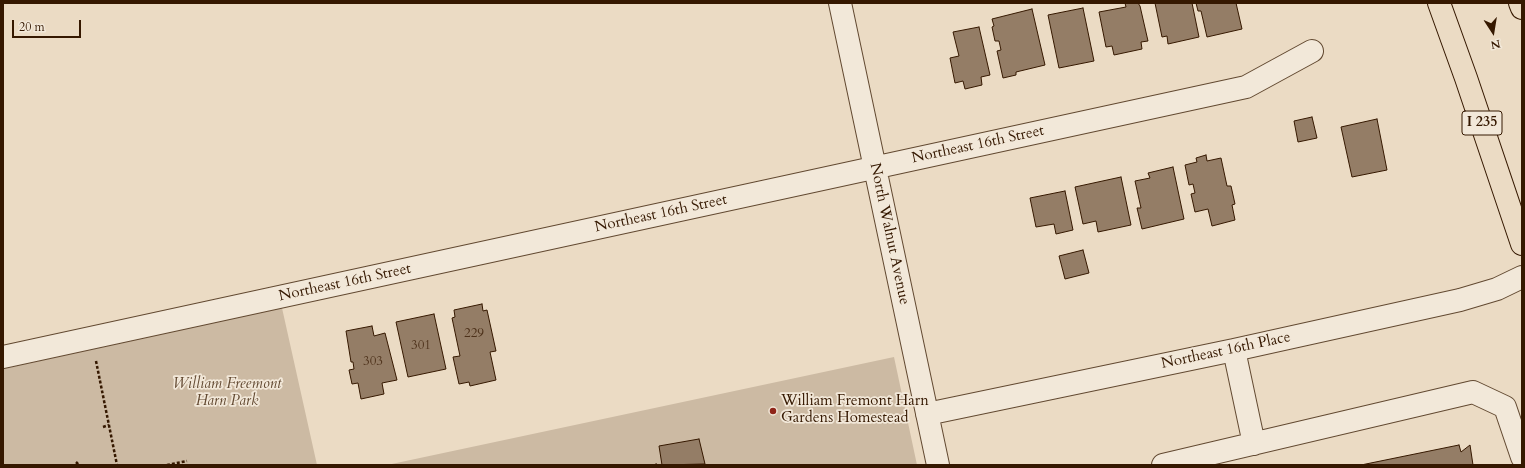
<!DOCTYPE html>
<style>
body{margin:0}
#map{position:relative;width:1525px;height:468px;overflow:hidden;background:#ebdbc4;font-family:Cardo,serif}
canvas{display:block}
.frame{position:absolute;inset:0;border:4px solid #351800;pointer-events:none}
.north{position:absolute;left:1473px;top:12px;width:40px;height:40px;-webkit-text-stroke:3px #f2e8d9;paint-order:stroke;rotate:168deg;font-size:11px;font-weight:700;line-height:16px;text-align:center;color:#351800}
.north::after{content:'';display:block;margin:auto;width:14px;height:18px;background:#351800;clip-path:polygon(50% 0,100% 100%,50% 72%,0 100%)}
.scale{position:absolute;left:12px;top:20px;width:69px;height:18px;box-sizing:border-box;border:2px solid #351800;border-top:0;padding-left:5px;font-size:12px;line-height:14px;white-space:nowrap;color:#351800;-webkit-text-stroke:3px #f2e8d9;paint-order:stroke}
</style>
<div id="map">
<canvas width="1525" height="468"></canvas>
<div class="frame"></div>
<div class="north">N</div>
<div class="scale">20 m</div>
</div>
<script>
const g = document.querySelector('canvas').getContext('2d');
g.lineJoin = 'round';
function paint(path, color) { g.fillStyle = color; g.fill(path, 'evenodd'); }
const shape = rows => new Path2D(rows.map(r => 'M' + r).join(''));
function trace(path, color, width, dash) { g.strokeStyle = color; g.lineWidth = width; g.lineCap = dash ? 'butt' : 'round'; g.setLineDash(dash || []); g.stroke(path); }
function drawText(font, color, halo, rows, align = 'center') {
  g.font = font + ' Cardo,serif'; g.lineWidth = 3.5; g.setLineDash([]); g.textBaseline = 'middle'; g.strokeStyle = halo; g.fillStyle = color; for (const [text, x, y, turn = 0] of rows) {
    g.save(); g.translate(x, y); g.rotate((+turn || 0) * Math.PI / 180); g.textAlign = isNaN(turn) ? turn : align; if (halo) g.strokeText(text, 0, 0); g.fillText(text, 0, 0); g.restore();
  }
}
paint(shape([
 [282,308,317,465,3,465,3,369],
 [894,357,917,465,387,465]
]), '#ccbaa3');
const building = shape([
 [1125,3,1138,3,1140,6,1148,41,1141,42,1142,49,1114,55,1112,46,1106,47,1099,12,1126,7,1125,3],
 [1155,3,1192,3,1199,37,1168,44,1167,36,1162,37,1155,3],
 [1196,3,1236,3,1242,29,1207,37,1201,11,1198,11,1196,3],
 [1083,8,1094,61,1059,68,1048,15,1083,8],
 [1032,9,1045,65,1016,72,1016,75,1003,78,997,51,1001,50,999,41,995,41,992,27,994,26,992,19,1032,9],
 [979,27,990,75,981,77,982,85,965,89,963,81,955,83,950,58,959,56,953,32,979,27],
 [1312,117,1317,138,1298,142,1294,121,1312,117],
 [1377,119,1387,170,1352,177,1341,127,1377,119],
 [1206,155,1207,161,1221,158,1227,186,1231,186,1235,204,1232,205,1235,220,1212,226,1208,209,1195,212,1191,194,1195,193,1193,184,1189,185,1185,165,1197,162,1196,158,1206,155],
 [1173,167,1184,219,1142,229,1137,208,1141,208,1135,181,1150,178,1148,173,1173,167],
 [1121,177,1131,225,1098,232,1096,221,1083,224,1075,187,1121,177],
 [1065,191,1073,230,1056,234,1054,224,1036,227,1030,198,1065,191],
 [1083,250,1089,273,1065,279,1059,256,1083,250],
 [482,304,483,311,487,310,496,351,490,352,496,380,470,386,469,382,459,384,453,357,460,356,452,318,455,317,454,310,482,304],
 [434,314,446,369,408,377,396,322,434,314],
 [372,326,374,336,385,333,397,380,382,383,384,394,361,399,358,383,352,384,349,370,354,369,353,362,351,362,346,331,372,326],
 [699,439,705,464,662,465,659,446,699,439],
 [1459,445,1461,452,1470,445,1473,465,1361,465,1459,445]
]);
paint(building, '#947d66');
trace(building, '#351800', 1);
const minor = shape([
 [840,3,938,465],
 [1234,350,1254,444],
 [3,357,1246,87,1312,51],
 [927,414,1234,350,1460,300,1497,289,1522,277],
 [1163,465,1473,392,1505,407,1522,457]
]);
const highway = shape([
 [1439,3,1466,78,1522,244],
 [1520,3,1522,8]
]);
trace(minor, '#624931', 24);
trace(highway, '#351800', 24);
trace(shape([
 [96,361,117,465],
 [103,427,109,425],
 [76,462,79,465],
 [167,465,187,461],
 [656,465,657,464]
]), '#351800', 2.5, [3, 2]);
trace(minor, '#f2e8d9', 22);
trace(highway, '#ebdbc4', 22);
for (const [x, y, r, color] of [
 [773,411,4,"#8f2418"]
]) { const dot = new Path2D(); dot.arc(x, y, r, 0, 2 * Math.PI); g.fillStyle = color; g.fill(dot); trace(dot, '#f2e8d9', 1.5); }
drawText('13px', '#4d311a', null, [
 ["229",474,334],
 ["301",421,346],
 ["303",373,362]
]);
for (const [x, y, w] of [
 [1482,123,40]
]) { const box = new Path2D(); box.roundRect(x - w / 2, y - 12, w, 24, 3); g.fillStyle = '#f2e8d9'; g.fill(box); trace(box, '#351800', 1); }
drawText('bold 14px', '#351800', null, [
 ["I 235",1482,123]
]);
drawText('15px', '#351800', '#f2e8d9', [
 ["Northeast 16th Street",978,145,-12],
 ["Northeast 16th Street",661,214,-12],
 ["North Walnut Avenue",889,234,78],
 ["Northeast 16th Street",345,283,-12],
 ["Northeast 16th Place",1226,351,-12]
]);
drawText('italic 15px', '#624931', '#f2e8d9', [
 ["William Freemont",227,385],
 ["Harn Park",227,402]
]);
drawText('15px', '#351800', '#f2e8d9', [
 ["William Fremont Harn",781,402],
 ["Gardens Homestead",781,419]
], 'left');
</script>
